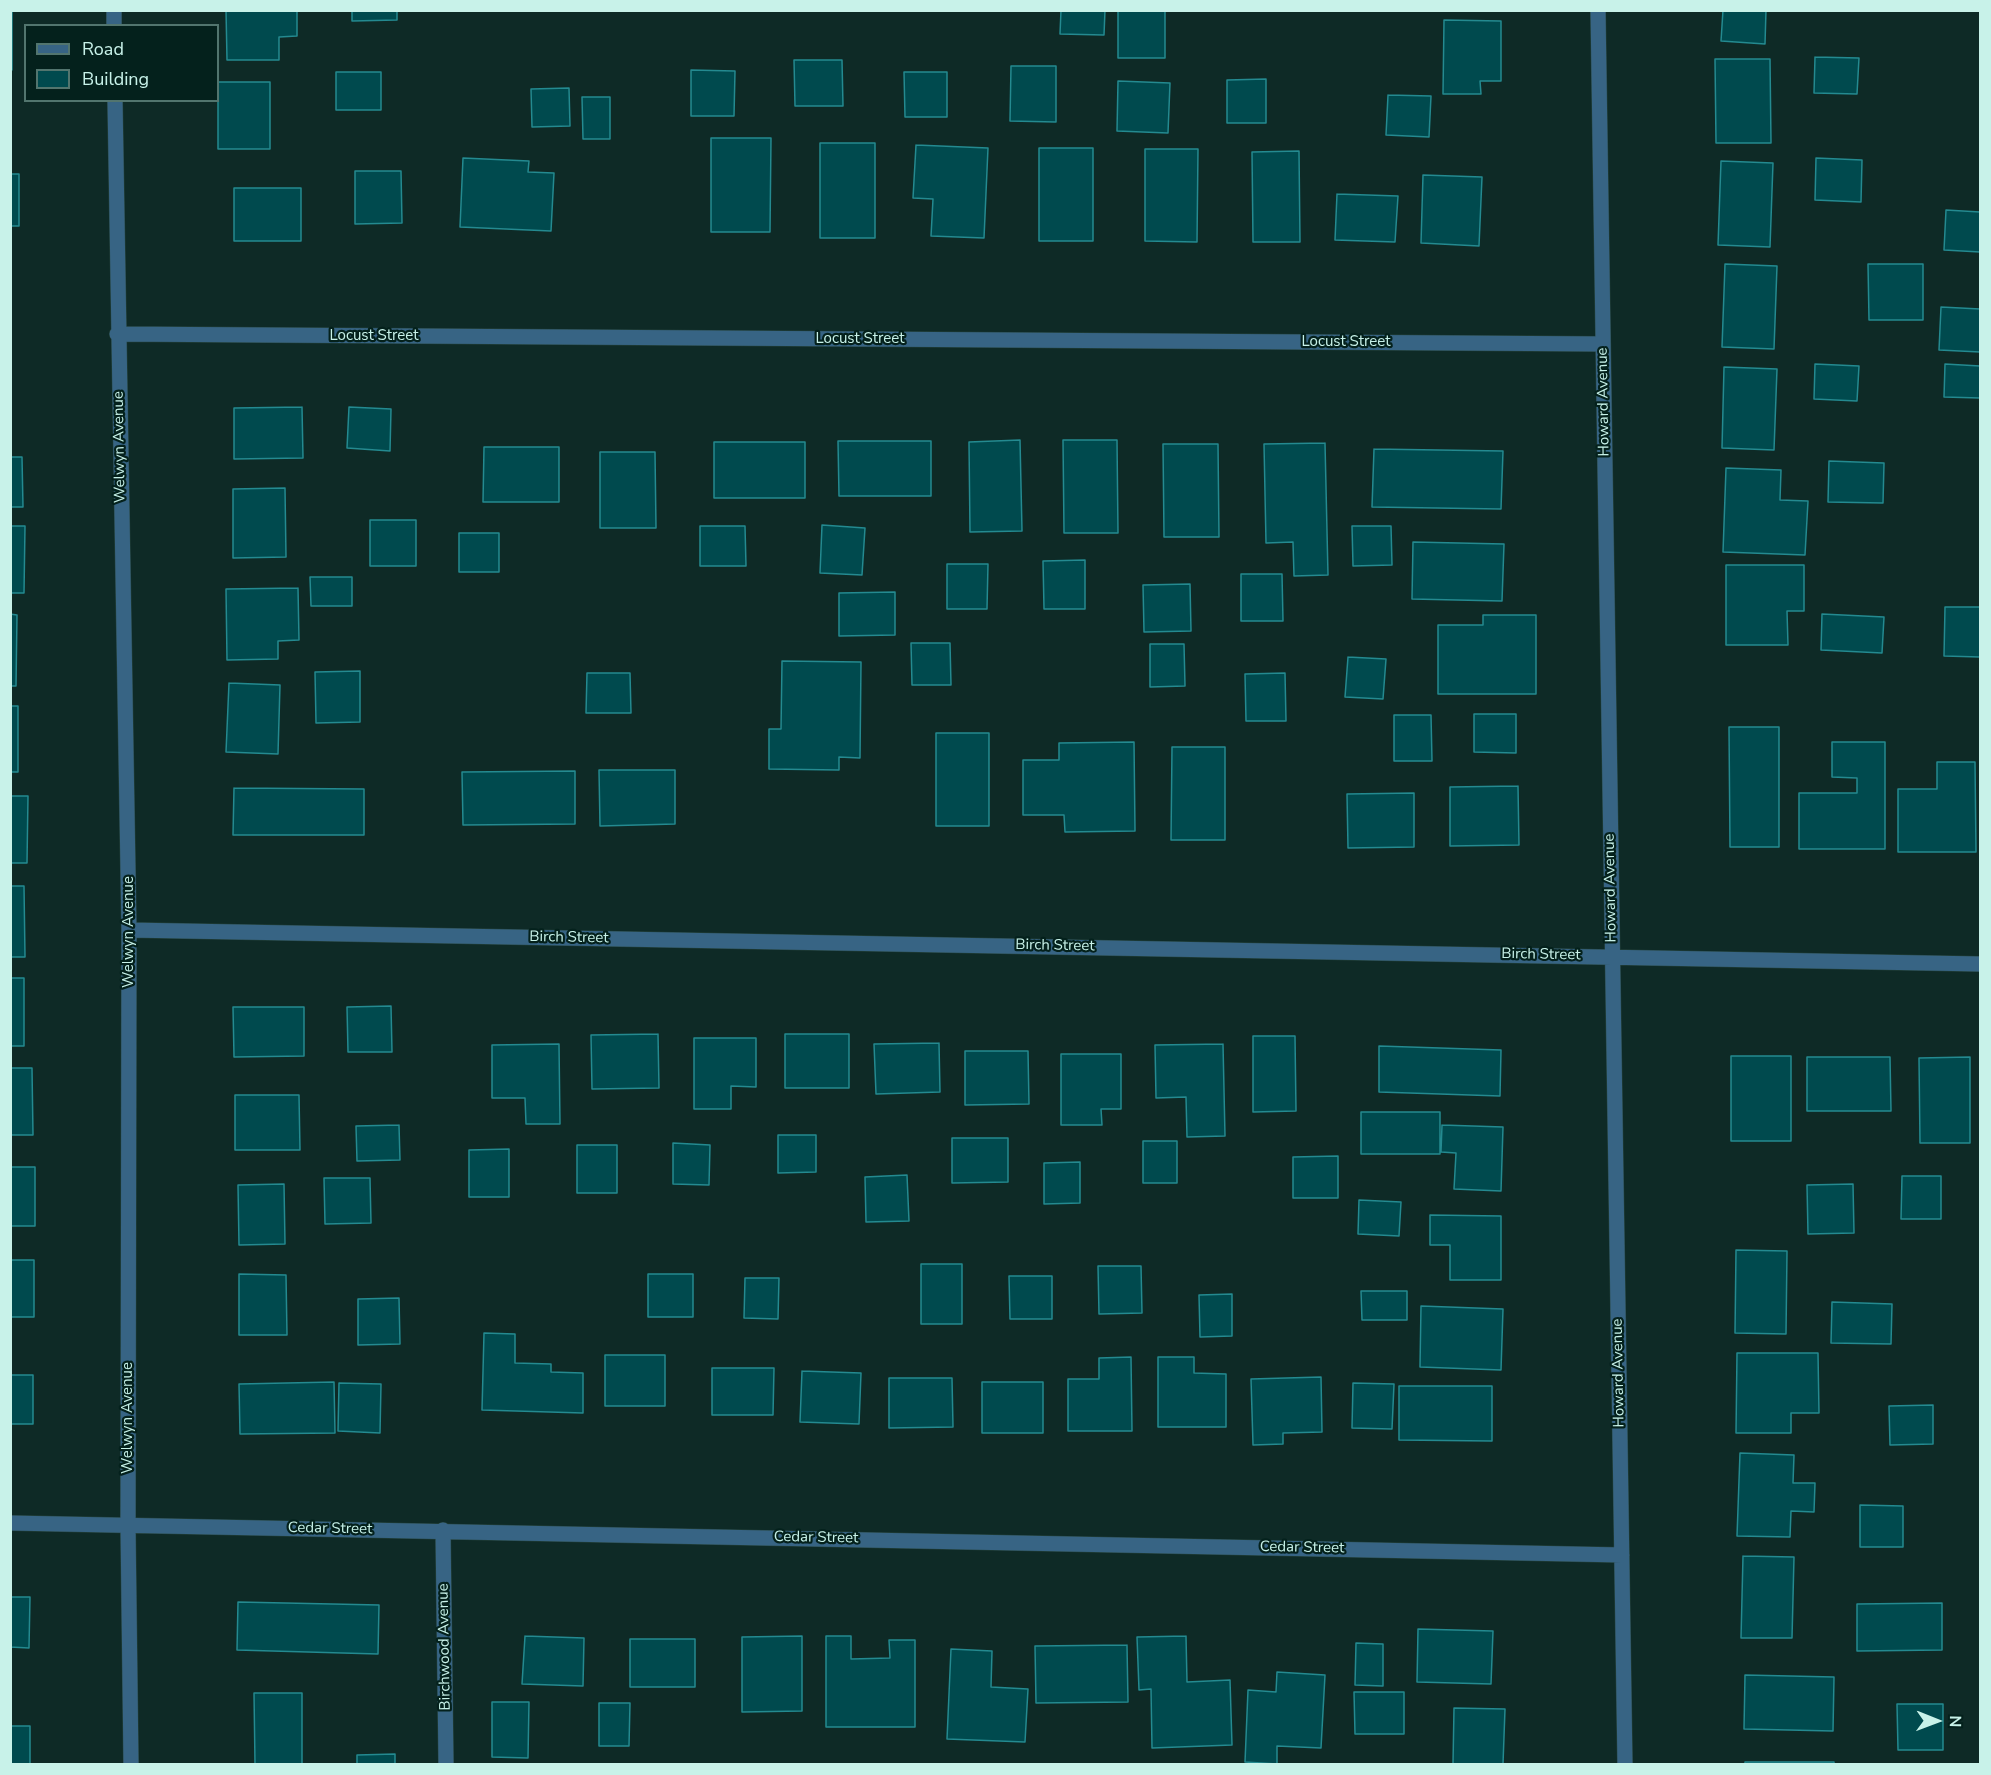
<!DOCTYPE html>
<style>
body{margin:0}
#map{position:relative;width:1991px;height:1775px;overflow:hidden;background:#0e2a26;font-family:"Nunito Sans",sans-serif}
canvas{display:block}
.frame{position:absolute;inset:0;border:12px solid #c8f2e9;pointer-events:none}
.legend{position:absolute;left:24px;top:24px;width:195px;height:78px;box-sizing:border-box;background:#04211c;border:2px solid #52756e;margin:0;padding:8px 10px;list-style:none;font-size:18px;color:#c8f2e9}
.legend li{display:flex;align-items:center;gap:12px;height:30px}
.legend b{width:30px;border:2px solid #52756e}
.north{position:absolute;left:1907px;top:1691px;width:60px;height:60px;-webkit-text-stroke:4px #04211c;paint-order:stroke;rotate:91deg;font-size:16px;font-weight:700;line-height:24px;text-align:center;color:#c8f2e9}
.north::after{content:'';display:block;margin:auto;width:21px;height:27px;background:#c8f2e9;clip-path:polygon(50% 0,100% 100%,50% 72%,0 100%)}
</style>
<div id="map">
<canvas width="1991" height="1775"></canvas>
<div class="frame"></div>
<ul class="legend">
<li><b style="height:8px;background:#376484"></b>Road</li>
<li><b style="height:16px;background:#004a4e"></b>Building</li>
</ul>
<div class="north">N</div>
</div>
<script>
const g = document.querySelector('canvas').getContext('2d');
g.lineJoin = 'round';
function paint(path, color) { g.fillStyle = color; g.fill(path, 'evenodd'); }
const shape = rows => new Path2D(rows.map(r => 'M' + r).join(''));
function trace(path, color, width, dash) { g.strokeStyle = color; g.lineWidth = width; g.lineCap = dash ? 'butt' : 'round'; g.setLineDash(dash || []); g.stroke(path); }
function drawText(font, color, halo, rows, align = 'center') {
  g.font = font + ' "Nunito Sans",sans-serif'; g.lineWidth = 4.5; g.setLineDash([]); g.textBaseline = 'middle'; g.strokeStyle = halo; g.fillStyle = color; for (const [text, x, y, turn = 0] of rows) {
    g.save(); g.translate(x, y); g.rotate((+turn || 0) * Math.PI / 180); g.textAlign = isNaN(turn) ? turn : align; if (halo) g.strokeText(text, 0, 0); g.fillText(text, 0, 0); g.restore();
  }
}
const building = shape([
 [10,10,12,10,12,70,10,70,10,10],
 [226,10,297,10,297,36,279,37,279,60,227,60,226,10],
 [352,10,397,10,397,20,352,21,352,10],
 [1061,10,1105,10,1104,35,1060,34,1061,10],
 [1118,10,1165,10,1165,58,1118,58,1118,10],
 [1723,10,1766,10,1765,44,1721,41,1723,10],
 [1444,20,1501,21,1501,81,1480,81,1481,94,1443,94,1444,20],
 [1815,57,1859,58,1857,94,1814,93,1815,57],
 [1715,59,1770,59,1771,143,1716,143,1715,59],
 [794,60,842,60,843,106,795,106,794,60],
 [1011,66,1056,66,1056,122,1010,121,1011,66],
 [691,70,735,71,734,116,691,116,691,70],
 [336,72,381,72,381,110,336,110,336,72],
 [904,72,947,72,947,117,905,117,904,72],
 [1266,79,1266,123,1227,123,1227,80,1266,79],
 [1118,81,1170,83,1168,133,1117,131,1118,81],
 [218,82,270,82,270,149,218,149,218,82],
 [569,88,570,126,532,127,531,89,569,88],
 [1388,95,1431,96,1429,137,1386,135,1388,95],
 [582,97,610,97,610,139,583,139,582,97],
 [711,138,771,138,770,232,711,232,711,138],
 [820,143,875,143,875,238,820,238,820,143],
 [916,145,988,148,984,238,931,236,933,199,913,198,916,145],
 [1039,148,1093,148,1093,241,1039,241,1039,148],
 [1145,149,1198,149,1197,242,1145,241,1145,149],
 [1299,151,1300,242,1253,242,1252,152,1299,151],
 [463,158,529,161,528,172,554,173,551,231,460,227,463,158],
 [1816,158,1862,160,1861,202,1815,200,1816,158],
 [1721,161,1773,163,1770,247,1718,245,1721,161],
 [355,171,401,171,402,223,355,224,355,171],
 [10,174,19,174,19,226,10,226,10,174],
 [1423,175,1482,177,1479,246,1421,243,1423,175],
 [234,188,301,188,301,241,234,241,234,188],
 [1337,194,1398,196,1395,242,1335,240,1337,194],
 [1946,210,1980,212,1980,252,1944,250,1946,210],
 [1725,264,1777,266,1774,349,1722,347,1725,264],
 [1868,264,1923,264,1923,320,1869,320,1868,264],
 [1941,307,1980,309,1980,352,1939,350,1941,307],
 [1815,364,1859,366,1857,401,1814,399,1815,364],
 [1945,364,1980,366,1980,398,1944,397,1945,364],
 [1724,367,1777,369,1774,450,1722,448,1724,367],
 [302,407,303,458,234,459,234,408,302,407],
 [349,407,391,409,390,451,347,448,349,407],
 [1020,440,1022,531,970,532,969,442,1020,440],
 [1063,440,1117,440,1118,533,1064,533,1063,440],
 [838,441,931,441,931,496,839,496,838,441],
 [714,442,805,442,805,498,714,498,714,442],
 [1325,443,1328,575,1294,576,1293,542,1266,543,1264,444,1325,443],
 [1163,444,1218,444,1219,537,1164,537,1163,444],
 [484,447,559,447,559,502,483,502,484,447],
 [1374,449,1503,451,1501,509,1372,507,1374,449],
 [600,452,655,452,656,528,600,528,600,452],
 [10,457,22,457,23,507,10,507,10,457],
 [1829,461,1884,463,1883,503,1828,502,1829,461],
 [1726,468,1781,470,1780,500,1808,501,1805,555,1723,552,1726,468],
 [285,488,286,557,233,558,233,489,285,488],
 [370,520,416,520,416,566,370,566,370,520],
 [822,525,865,528,862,575,820,573,822,525],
 [10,526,25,526,24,593,10,593,10,526],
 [700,526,745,526,746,566,700,566,700,526],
 [1352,526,1391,526,1392,565,1353,566,1352,526],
 [459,533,499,533,499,572,459,572,459,533],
 [1413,542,1504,544,1502,601,1412,599,1413,542],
 [1085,560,1085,609,1044,609,1043,561,1085,560],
 [947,564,988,564,987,609,947,609,947,564],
 [1726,565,1804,565,1804,611,1787,611,1788,645,1726,645,1726,565],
 [1241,574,1282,574,1283,621,1241,621,1241,574],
 [310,577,352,577,352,606,311,606,310,577],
 [1190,584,1191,631,1144,632,1143,585,1190,584],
 [298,588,299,640,278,641,278,659,227,660,226,589,298,588],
 [895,592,895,635,839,636,839,593,895,592],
 [1945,607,1980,607,1980,657,1944,656,1945,607],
 [10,614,17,615,16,686,10,686,10,614],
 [1822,614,1884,617,1882,653,1821,650,1822,614],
 [1483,615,1536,615,1536,694,1438,694,1438,625,1483,625,1483,615],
 [911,643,950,643,951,685,912,685,911,643],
 [1150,644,1184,644,1185,686,1150,687,1150,644],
 [1348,657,1386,659,1383,699,1345,697,1348,657],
 [782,661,861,662,860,758,839,757,839,770,769,769,769,729,781,729,782,661],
 [360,671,360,722,316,723,315,672,360,671],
 [587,673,630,673,631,713,586,713,587,673],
 [1285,673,1286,721,1246,721,1245,674,1285,673],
 [229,683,280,685,278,754,226,752,229,683],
 [10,706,18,706,18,772,10,772,10,706],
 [1474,714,1516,714,1516,753,1474,752,1474,714],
 [1394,715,1431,715,1432,761,1394,761,1394,715],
 [1729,727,1779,727,1779,847,1730,847,1729,727],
 [936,733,989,733,989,826,936,826,936,733],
 [1134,742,1135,831,1065,832,1064,815,1023,815,1023,760,1059,760,1059,743,1134,742],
 [1832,742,1885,742,1885,849,1799,849,1799,793,1857,793,1857,778,1832,777,1832,742],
 [1172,747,1225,747,1225,840,1171,840,1172,747],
 [1937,762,1975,762,1976,852,1898,852,1898,789,1937,789,1937,762],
 [599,770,675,770,675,824,600,826,599,770],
 [575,771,575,824,463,825,462,772,575,771],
 [1518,786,1519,845,1450,846,1450,787,1518,786],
 [234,788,364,789,364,835,233,835,234,788],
 [1414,793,1414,847,1348,848,1347,794,1414,793],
 [10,796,28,796,27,863,10,863,10,796],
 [10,886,24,886,25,957,10,957,10,886],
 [10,978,24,978,24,1046,10,1046,10,978],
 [391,1006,392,1052,348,1052,347,1007,391,1006],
 [233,1007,304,1007,304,1056,234,1057,233,1007],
 [658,1034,659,1088,592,1089,591,1035,658,1034],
 [785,1034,849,1034,849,1088,785,1088,785,1034],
 [1253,1036,1295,1036,1296,1111,1253,1112,1253,1036],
 [694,1038,756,1038,756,1087,731,1086,731,1109,694,1109,694,1038],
 [939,1043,940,1092,876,1094,874,1044,939,1043],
 [559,1044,560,1124,526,1124,525,1098,492,1098,492,1045,559,1044],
 [1223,1044,1225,1136,1187,1137,1186,1097,1156,1098,1155,1045,1223,1044],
 [1379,1046,1501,1050,1500,1096,1379,1092,1379,1046],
 [965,1051,1028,1051,1029,1104,965,1105,965,1051],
 [1061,1054,1121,1054,1121,1109,1101,1109,1102,1125,1061,1125,1061,1054],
 [1731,1056,1791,1056,1791,1141,1731,1141,1731,1056],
 [1807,1057,1890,1057,1891,1111,1807,1111,1807,1057],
 [1970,1057,1970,1143,1920,1143,1919,1058,1970,1057],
 [10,1068,32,1068,33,1135,10,1135,10,1068],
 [235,1095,299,1095,300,1150,235,1150,235,1095],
 [1361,1112,1440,1112,1440,1154,1361,1154,1361,1112],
 [399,1125,400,1160,357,1161,356,1126,399,1125],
 [1442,1125,1503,1127,1501,1191,1454,1189,1456,1153,1441,1152,1442,1125],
 [778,1135,816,1135,816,1172,778,1173,778,1135],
 [952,1138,1008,1138,1008,1182,952,1183,952,1138],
 [1143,1141,1177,1141,1177,1183,1143,1183,1143,1141],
 [673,1143,710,1145,709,1185,673,1184,673,1143],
 [577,1145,617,1145,617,1193,577,1193,577,1145],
 [509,1149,509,1197,469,1197,469,1150,509,1149],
 [1338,1156,1338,1198,1293,1198,1293,1157,1338,1156],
 [1080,1162,1080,1203,1044,1204,1044,1163,1080,1162],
 [10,1167,35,1167,35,1226,10,1226,10,1167],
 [907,1175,909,1221,866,1222,865,1177,907,1175],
 [1902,1176,1941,1176,1941,1219,1901,1219,1902,1176],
 [324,1178,370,1178,371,1223,325,1224,324,1178],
 [284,1184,285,1244,239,1245,238,1185,284,1184],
 [1853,1184,1854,1233,1808,1234,1807,1185,1853,1184],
 [1359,1200,1401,1202,1399,1236,1358,1234,1359,1200],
 [1430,1215,1501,1216,1501,1280,1450,1280,1450,1245,1430,1245,1430,1215],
 [1736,1250,1787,1251,1786,1334,1735,1333,1736,1250],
 [10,1260,34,1260,34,1317,10,1317,10,1260],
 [921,1264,962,1264,962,1324,921,1324,921,1264],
 [1098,1266,1141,1266,1142,1313,1099,1314,1098,1266],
 [239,1274,286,1275,287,1335,239,1335,239,1274],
 [648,1274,693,1274,693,1317,648,1317,648,1274],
 [1009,1276,1052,1276,1052,1319,1010,1319,1009,1276],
 [745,1278,779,1278,778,1319,744,1318,745,1278],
 [1361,1291,1407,1291,1407,1320,1362,1320,1361,1291],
 [1232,1294,1232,1336,1200,1337,1199,1295,1232,1294],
 [399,1298,400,1344,358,1345,358,1299,399,1298],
 [1832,1302,1892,1304,1891,1344,1831,1343,1832,1302],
 [1421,1306,1503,1309,1501,1370,1420,1367,1421,1306],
 [484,1333,515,1334,515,1363,551,1364,551,1372,583,1373,583,1413,482,1410,484,1333],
 [1737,1353,1818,1353,1819,1413,1791,1413,1791,1433,1736,1433,1737,1353],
 [605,1355,665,1355,665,1406,605,1406,605,1355],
 [1131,1357,1132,1431,1068,1431,1068,1379,1099,1379,1099,1358,1131,1357],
 [1158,1357,1194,1357,1194,1373,1226,1374,1226,1427,1158,1427,1158,1357],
 [712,1368,774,1368,773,1415,712,1415,712,1368],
 [802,1371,861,1373,859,1424,800,1422,802,1371],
 [10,1375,33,1375,33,1424,10,1424,10,1375],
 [1321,1377,1322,1432,1283,1433,1283,1444,1253,1445,1251,1379,1321,1377],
 [889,1378,952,1378,953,1427,889,1428,889,1378],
 [334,1382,335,1433,240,1434,239,1384,334,1382],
 [982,1382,1043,1382,1043,1433,982,1433,982,1382],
 [339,1383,381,1384,380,1433,338,1431,339,1383],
 [1353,1383,1394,1384,1392,1429,1352,1428,1353,1383],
 [1399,1386,1492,1386,1492,1441,1399,1440,1399,1386],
 [1933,1405,1933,1444,1890,1445,1889,1406,1933,1405],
 [1740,1453,1794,1455,1793,1483,1815,1483,1814,1512,1791,1511,1790,1537,1737,1536,1740,1453],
 [1860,1505,1903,1506,1903,1547,1860,1547,1860,1505],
 [1743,1556,1794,1557,1792,1638,1741,1638,1743,1556],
 [10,1597,30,1597,29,1648,10,1647,10,1597],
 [238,1602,379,1605,378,1654,237,1650,238,1602],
 [1942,1603,1942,1650,1857,1651,1857,1604,1942,1603],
 [1418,1629,1493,1631,1491,1684,1417,1682,1418,1629],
 [525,1636,584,1638,583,1686,522,1684,525,1636],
 [802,1636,802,1711,742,1712,742,1637,802,1636],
 [826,1636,851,1636,851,1659,890,1658,889,1640,915,1640,915,1727,826,1727,826,1636],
 [1186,1636,1187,1682,1230,1680,1232,1745,1152,1748,1151,1689,1139,1690,1137,1637,1186,1636],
 [630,1639,695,1639,695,1687,630,1687,630,1639],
 [1356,1643,1383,1644,1383,1686,1355,1685,1356,1643],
 [1127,1645,1128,1702,1036,1703,1035,1646,1127,1645],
 [951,1649,992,1651,991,1687,1028,1689,1025,1742,947,1739,951,1649],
 [1277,1672,1325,1675,1321,1748,1277,1746,1277,1764,1245,1762,1248,1690,1276,1692,1277,1672],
 [1745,1675,1834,1677,1833,1731,1744,1729,1745,1675],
 [1354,1692,1404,1692,1404,1734,1355,1734,1354,1692],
 [254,1693,302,1693,302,1764,255,1764,254,1693],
 [492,1702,529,1702,528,1758,492,1757,492,1702],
 [599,1703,630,1703,629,1746,599,1746,599,1703],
 [1897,1704,1943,1704,1943,1750,1898,1750,1897,1704],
 [1454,1708,1505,1709,1503,1764,1453,1764,1454,1708],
 [10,1726,30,1726,30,1764,10,1764,10,1726],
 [395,1754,395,1764,357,1764,357,1755,395,1754],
 [1745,1762,1834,1762,1834,1764,1745,1764,1745,1762]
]);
paint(building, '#004a4e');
trace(building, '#248a90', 1.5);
const street = shape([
 [114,10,114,26],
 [1598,10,1625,1764],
 [115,100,129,930,128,1526,131,1764],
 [117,334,1603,344],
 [129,930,1980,964],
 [10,1523,1622,1555],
 [443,1530,446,1764]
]);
trace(street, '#284641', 16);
trace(street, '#376484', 15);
drawText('15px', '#c8f2e9', '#04211c', [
 ["Locust Street",374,336],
 ["Locust Street",860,339],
 ["Locust Street",1346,342],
 ["Howard Avenue",1604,402,-91],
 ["Welwyn Avenue",120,447,-91],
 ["Howard Avenue",1611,888,-91],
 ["Welwyn Avenue",129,932,-90],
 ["Birch Street",569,938,1],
 ["Birch Street",1055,946,1],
 ["Birch Street",1541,955,1],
 ["Howard Avenue",1619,1373,-91],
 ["Welwyn Avenue",128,1418,-90],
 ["Cedar Street",330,1529,1],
 ["Cedar Street",816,1538,1],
 ["Cedar Street",1302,1548,1],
 ["Birchwood Avenue",445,1647,-91]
]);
</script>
